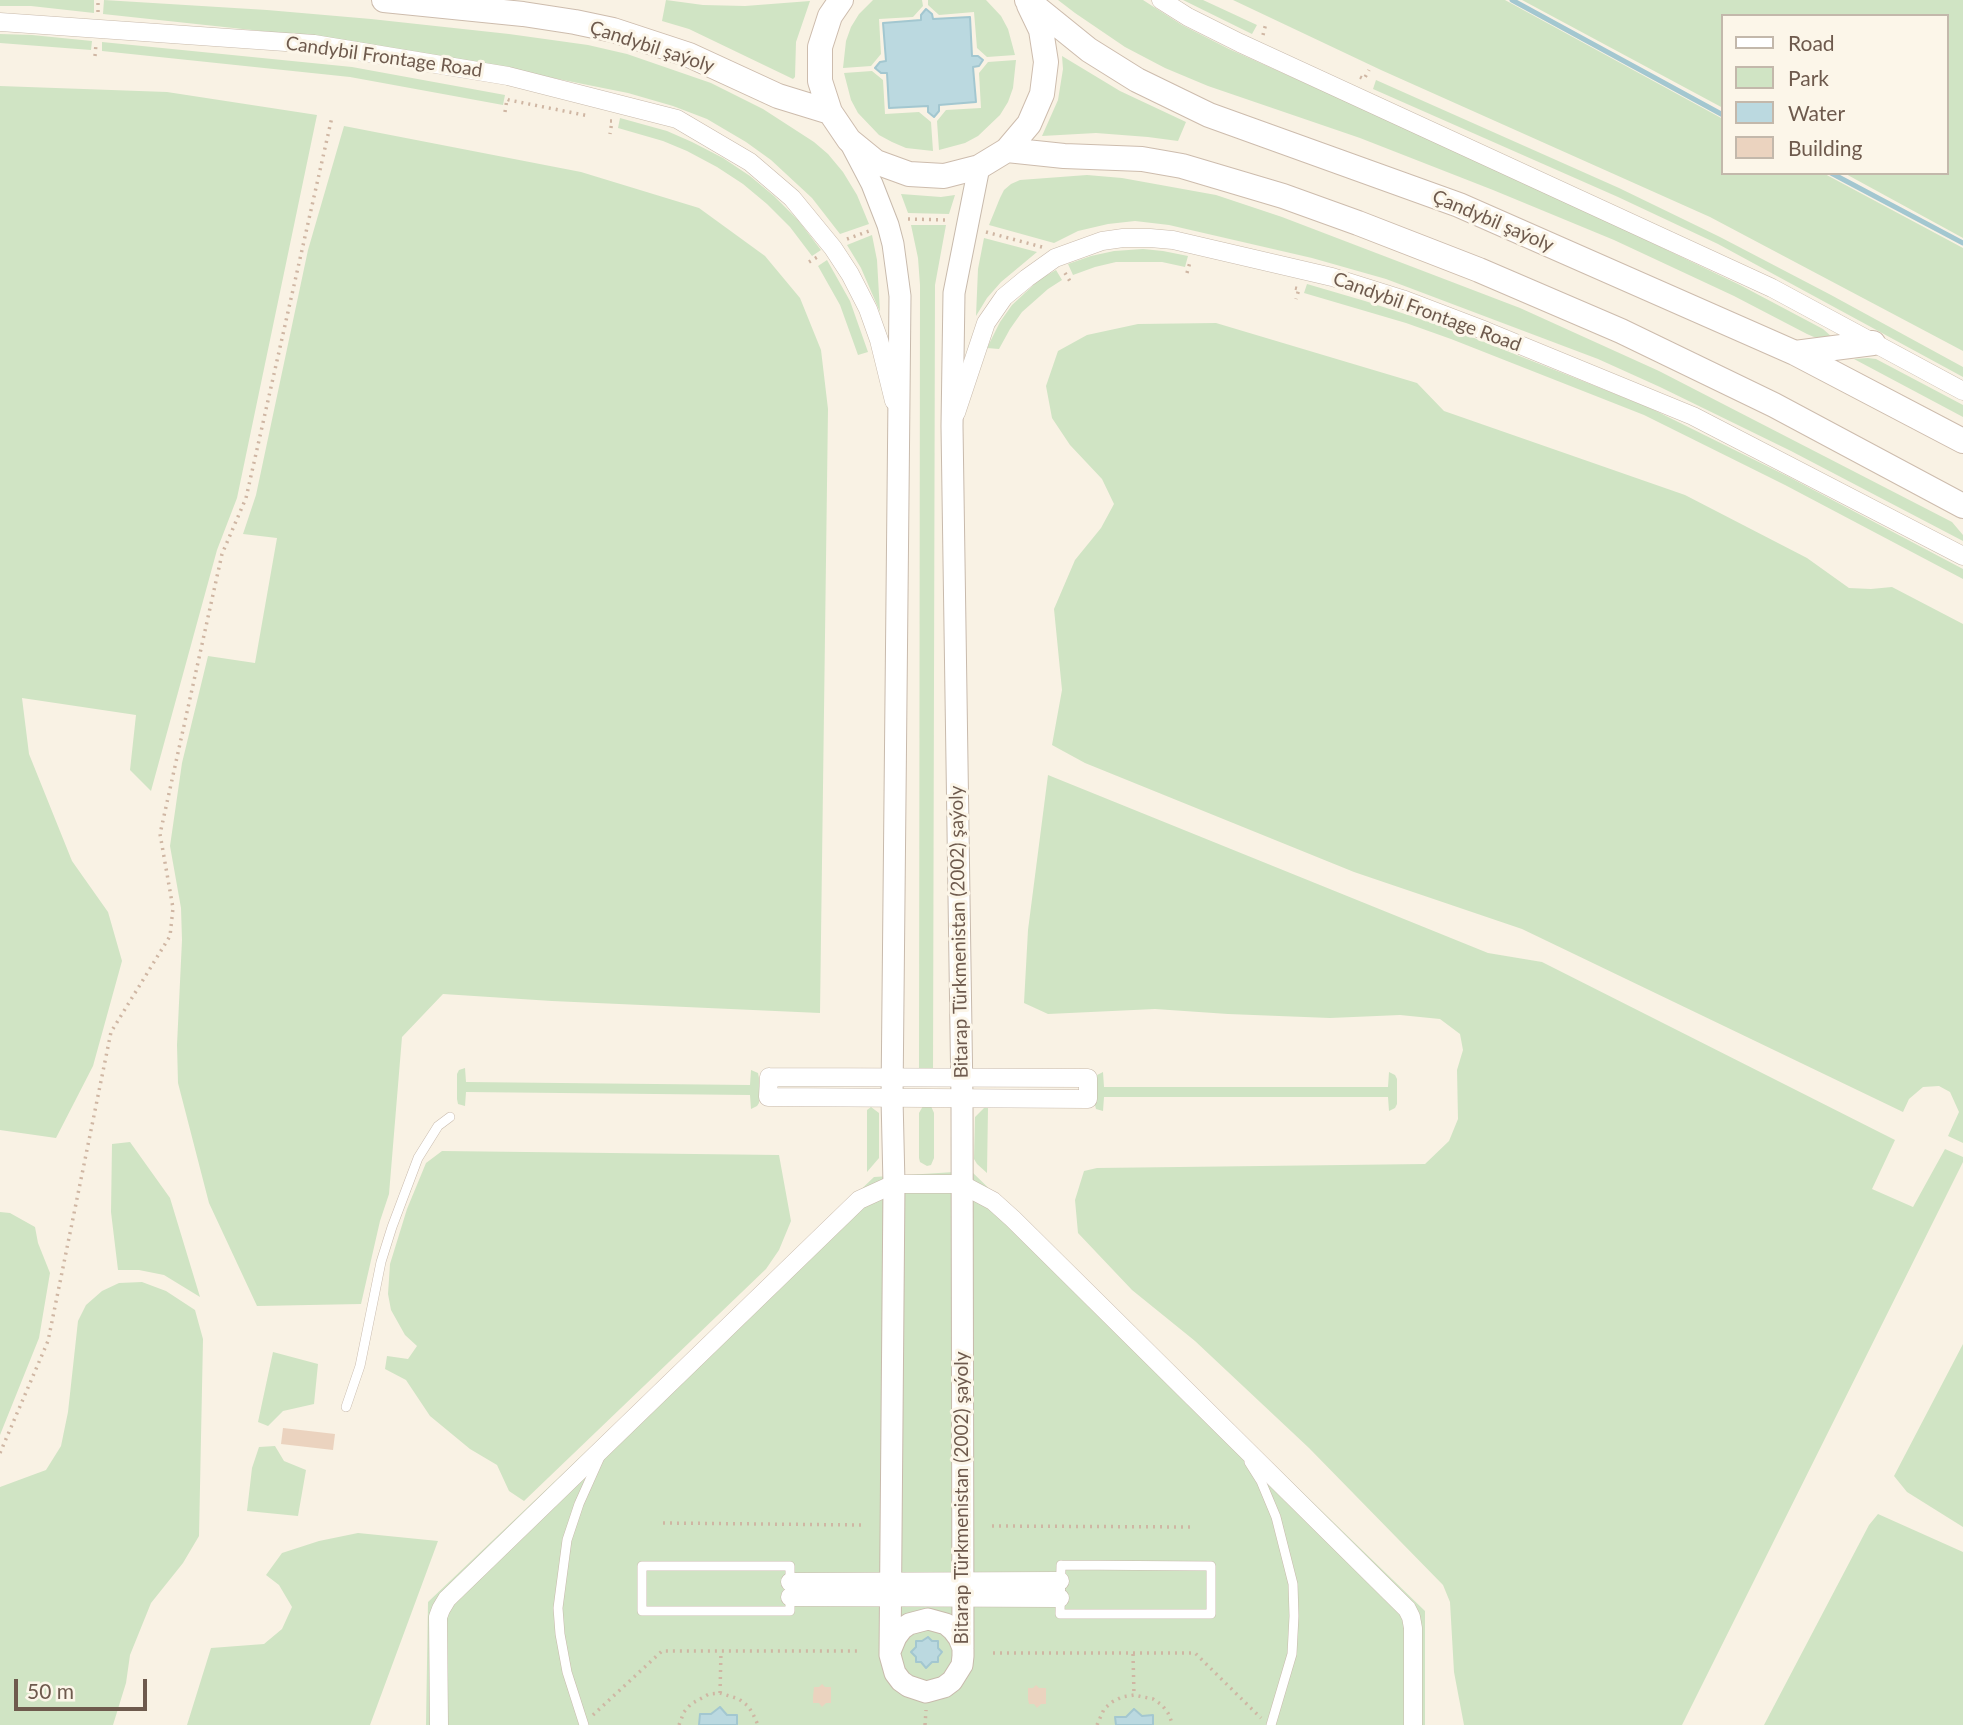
<!DOCTYPE html>
<meta charset="utf-8">
<style>
body{margin:0}
#map{position:relative;width:1963px;height:1725px;overflow:hidden;background:#f9f2e4;font-family:Lato,sans-serif}
canvas{display:block}
.legend{position:absolute;left:1721px;top:14px;width:228px;height:161px;box-sizing:border-box;background:#fcf6e9;border:2px solid #c3b8ab;margin:0;padding:9px 12px;list-style:none;font-size:21px;color:#6e5a4d}
.legend li{display:flex;align-items:center;gap:14px;height:35px}
.legend b{width:35px;border:2px solid #c3b8ab}
.scale{position:absolute;left:14px;top:1679px;width:133px;height:32px;box-sizing:border-box;border:4px solid #6e5a4d;border-top:0;padding-left:9px;font-size:21px;line-height:24px;white-space:nowrap;color:#6e5a4d;-webkit-text-stroke:5px #fcf6e9;paint-order:stroke}
</style>
<div id="map">
<canvas width="1963" height="1725"></canvas>
<ul class="legend">
<li><b style="height:9px;background:#fff"></b>Road</li>
<li><b style="height:19px;background:#d0e4c4"></b>Park</li>
<li><b style="height:19px;background:#bbd9e0"></b>Water</li>
<li><b style="height:19px;background:#ebd3bf"></b>Building</li>
</ul>
<div class="scale">50 m</div>
</div>
<script>
const g = document.querySelector('canvas').getContext('2d');
g.lineJoin = 'round';
function paint(path, color) { g.fillStyle = color; g.fill(path, 'evenodd'); }
const shape = rows => new Path2D(rows.map(r => 'M' + r).join(''));
function trace(path, color, width, dash) { g.strokeStyle = color; g.lineWidth = width; g.lineCap = dash ? 'butt' : 'round'; g.setLineDash(dash || []); g.stroke(path); }
function drawText(font, color, halo, rows, align = 'center') {
  g.font = font + ' Lato,sans-serif'; g.lineWidth = 6; g.setLineDash([]); g.textBaseline = 'middle'; g.strokeStyle = halo; g.fillStyle = color; for (const [text, x, y, turn = 0] of rows) {
    g.save(); g.translate(x, y); g.rotate((+turn || 0) * Math.PI / 180); g.textAlign = isNaN(turn) ? turn : align; if (halo) g.strokeText(text, 0, 0); g.fillText(text, 0, 0); g.restore();
  }
}
paint(shape([
 [0,0,94,0,94,13,31,6,0,6],
 [104,0,267,10,371,19,509,34,588,45,627,54,711,83,763,109,814,142,828,154,843,172,857,195,869,224,840,234,812,198,771,160,746,142,707,119,673,106,628,93,453,58,345,40,103,14],
 [666,0,703,5,745,6,810,1,796,42,795,77,793,79,689,29,662,21],
 [873,0,922,0,923,6,913,17,879,19,881,54,871,66,843,68,846,41,851,27,859,14],
 [928,0,986,0,1001,16,1008,29,1015,55,987,57,977,48,974,12,939,15,928,5],
 [1058,0,1143,0,1182,25,1229,49,1506,173,1740,285,1823,329,1832,337,1830,338,1814,337,1807,334,1734,296,1614,240,1493,190,1360,138,1208,86,1165,68,1125,47,1075,13],
 [1183,0,1203,0,1257,25,1252,34],
 [1233,0,1505,0,1723,119,1723,173,1823,173,1963,248,1963,351,1710,217,1381,70],
 [1522,0,1963,0,1963,238,1844,173,1947,173,1947,16,1723,16,1723,108],
 [0,34,32,35,92,41,91,50,0,43],
 [102,42,352,67,505,95,503,105,350,77,102,51],
 [1062,56,1120,91,1186,122,1178,141,1148,137,1096,133,1042,136,1058,100,1063,69],
 [1016,60,1013,88,1008,102,1000,115,978,136,965,143,939,150,937,121,946,110,981,108,979,73,988,62],
 [872,71,883,80,885,114,919,112,931,122,933,151,906,148,892,142,879,135,858,113,851,100,844,73],
 [1376,80,1619,188,1720,237,1831,295,1963,367,1963,377,1718,244,1618,197,1373,89],
 [0,86,167,92,317,115,237,498,217,550,151,791,130,770,136,715,22,698,29,754,72,861,108,912,122,961,93,1066,56,1138,0,1130],
 [620,118,667,131,692,142,723,158,750,176,774,196,798,220,821,250,812,256,790,227,767,204,743,184,717,167,687,151,663,141,618,128],
 [344,126,581,172,699,208,765,256,800,298,821,350,828,409,820,1013,552,1001,443,994,402,1037,389,1194,380,1221,361,1304,257,1306,209,1203,178,1083,177,1045,182,940,181,908,170,846,182,763,208,656,255,663,277,538,243,534,256,495,308,250],
 [1087,175,1122,178,1216,195,1282,217,1520,308,1659,371,1952,522,1963,535,1963,541,1791,451,1660,387,1598,359,1386,279,1312,258,1169,225,1135,221,1108,224,1078,231,1054,243,989,225,1000,198,1004,190,1011,184,1020,180],
 [901,194,941,197,955,195,949,214,908,213],
 [911,225,946,225,935,285,933,1072,920,1072,919,1068,920,285,918,258],
 [872,235,877,260,880,312,861,268,847,245],
 [984,238,1037,252,1001,282,987,298,976,316,978,269],
 [1143,249,1163,251,1188,256,1185,267,1162,262,1116,262,1095,267,1073,275,1068,264,1091,256,1114,251],
 [827,260,850,301,868,352,858,355,840,305,818,266],
 [1056,270,1062,280,1048,289,1022,312,1010,329,999,349,987,348,1000,322,1012,305,1040,279],
 [1307,284,1365,301,1454,330,1648,407,1789,477,1963,569,1963,579,1785,485,1644,415,1451,339,1406,323,1304,293],
 [1216,323,1417,383,1444,411,1685,495,1807,558,1849,588,1871,589,1892,587,1963,624,1963,1143,1948,1136,1959,1112,1950,1092,1939,1086,1923,1087,1909,1099,1903,1112,1522,929,1354,872,1085,763,1052,745,1062,690,1054,609,1075,560,1101,528,1114,504,1102,479,1070,445,1052,418,1046,386,1058,351,1087,335,1138,324],
 [1868,358,1876,359,1963,405,1963,417,1854,359],
 [1048,775,1488,953,1542,962,1895,1140,1872,1189,1913,1207,1945,1149,1963,1157,1963,1162,1682,1725,1464,1725,1454,1672,1450,1602,1443,1585,1309,1448,1195,1341,1132,1290,1078,1233,1075,1200,1084,1171,1097,1168,1425,1164,1449,1141,1458,1119,1457,1070,1463,1050,1460,1034,1440,1019,1400,1015,1330,1018,1228,1014,1155,1009,1048,1014,1024,1003,1028,930],
 [465,1068,466,1082,750,1085,751,1070,758,1073,759,1078,759,1103,757,1106,751,1109,750,1095,466,1092,465,1106,458,1104,457,1099,457,1074,459,1070],
 [1103,1072,1104,1087,1388,1087,1389,1072,1395,1075,1397,1079,1397,1104,1395,1108,1389,1111,1388,1097,1104,1097,1103,1111,1096,1109,1095,1105,1095,1079,1097,1075],
 [923,1106,931,1106,934,1113,934,1158,931,1165,927,1166,920,1162,919,1158,919,1113],
 [871,1107,879,1113,879,1158,867,1172,867,1110],
 [984,1108,988,1108,987,1173,977,1164,974,1159,975,1117],
 [130,1142,170,1198,200,1297,164,1275,139,1270,118,1270,111,1212,112,1144],
 [442,1151,779,1155,791,1221,779,1250,766,1269,524,1501,509,1491,497,1465,470,1449,430,1416,406,1380,385,1369,387,1356,408,1359,417,1346,405,1335,391,1310,388,1294,390,1264,407,1209,426,1163],
 [971,1171,1425,1611,1425,1725,426,1725,428,1602,874,1177],
 [0,1212,10,1213,35,1227,38,1243,50,1273,39,1338,0,1435],
 [142,1282,166,1291,195,1310,203,1339,199,1536,183,1563,151,1603,130,1655,126,1683,113,1725,0,1725,0,1487,46,1470,61,1446,68,1412,78,1321,86,1305,102,1291,119,1283],
 [1963,1344,1963,1527,1907,1492,1894,1476],
 [273,1352,318,1364,314,1404,283,1411,268,1426,258,1422],
 [275,1446,284,1461,306,1470,298,1516,247,1511,252,1468,259,1447],
 [1878,1514,1963,1552,1963,1725,1764,1725,1869,1525],
 [358,1533,438,1541,370,1725,187,1725,211,1648,264,1644,282,1629,292,1607,279,1585,266,1575,282,1553,319,1541]
]), '#d0e4c4');
const water = shape([
 [926,9,932,14,933,19,970,17,972,56,978,56,983,60,979,66,973,67,976,102,939,105,939,111,934,117,928,112,928,106,889,108,887,73,881,73,875,68,880,62,886,61,883,23,921,20,921,15,926,9],
 [928,1637,932,1641,938,1641,938,1648,942,1652,938,1657,938,1662,932,1662,926,1668,921,1662,916,1662,916,1657,911,1652,916,1647,916,1641,922,1641,928,1637],
 [720,1707,727,1715,737,1715,737,1725,699,1725,700,1714,711,1714,720,1707],
 [1134,1709,1142,1716,1153,1715,1153,1725,1116,1725,1115,1717,1126,1717,1134,1709]
]);
paint(water, '#bbd9e0');
trace(water, '#a3c7d0', 2);
trace(shape([
 [1512,0,1723,115],
 [1831,173,1963,243]
]), '#a3c7d0', 5);
paint(shape([
 [283,1428,335,1434,333,1450,281,1444],
 [822,1684,825,1687,831,1687,831,1703,826,1703,822,1707,819,1703,813,1703,813,1697,814,1687,819,1687],
 [1036,1685,1039,1688,1046,1688,1046,1704,1041,1704,1037,1708,1034,1704,1029,1704,1028,1699,1028,1688,1033,1688]
]), '#ebd3bf');
const service = shape([
 [346,1407,360,1366,381,1262,392,1227,418,1158,438,1126,450,1117],
 [1249,1462,1261,1481,1276,1517,1293,1584,1294,1616,1292,1654,1271,1725],
 [1061,1565,1211,1566,1211,1614,1060,1614,1061,1565],
 [642,1566,790,1566,790,1611,642,1611,642,1566],
 [584,1725,567,1672,560,1634,558,1608,567,1540,579,1504,600,1457]
]);
const minor = shape([
 [1161,0,1188,17,1240,43,1772,288,1963,391],
 [0,22,314,44,508,76,677,119,750,162,792,198,833,248,850,274,868,309,879,340,894,401],
 [956,413,986,323,1004,297,1027,278,1055,258,1102,241,1123,238,1150,238,1173,240,1332,277,1402,299,1486,331,1693,416,1963,556],
 [769,1077,1088,1078,1088,1099,768,1097,769,1077],
 [790,1582,1060,1581],
 [790,1597,1060,1598],
 [439,1725,438,1617,441,1609,447,1599,859,1200,894,1184,961,1184,993,1201,1013,1219,1407,1609,1411,1617,1413,1628,1413,1725]
]);
const tertiary = shape([
 [850,142,872,184,888,225,893,244,900,296,892,1098,894,1184,890,1655,895,1673,901,1681,908,1686,926,1692,944,1687,952,1681,962,1665,963,1656,962,1098,952,426,954,293,979,167],
 [891,1649,896,1637,902,1629,909,1624,928,1619,946,1624,953,1630,959,1638,963,1648]
]);
const secondary = shape([
 [384,0,523,14,575,22,613,30,689,55,778,96,830,112],
 [841,0,830,16,820,47,820,81,830,112,849,140,876,162,909,174,944,176,979,167,1007,150,1029,124,1042,94,1046,62,1041,30,1029,5],
 [1027,0,1089,50,1137,80,1209,115,1459,205,1795,353,1963,441],
 [1007,150,1064,156,1142,159,1182,166,1283,196,1358,223,1479,270,1621,331,1774,405,1963,506],
 [1795,353,1873,343]
]);
trace(service, '#c8baac', 10);
trace(minor, '#c8baac', 19);
trace(tertiary, '#c8baac', 23);
trace(secondary, '#cdbcad', 26);
trace(shape([
 [98,12,98,0],
 [1263,35,1266,23],
 [95,56,96,44],
 [1360,77,1364,79,1369,70],
 [505,112,507,99,509,100,589,116],
 [610,121,612,121,610,134],
 [908,219,946,220],
 [986,232,1042,247],
 [847,239,869,231],
 [809,262,819,256],
 [1065,273,1071,283],
 [1187,273,1190,262],
 [1295,288,1299,289,1296,299],
 [0,1453,48,1341,111,1032,170,936,173,908,160,834,222,554,246,498,332,117],
 [663,1523,861,1525],
 [992,1526,1192,1527],
 [993,1653,1195,1653,1261,1718],
 [1133,1654,1134,1695],
 [720,1693,721,1651],
 [593,1715,662,1651,860,1651],
 [679,1725,684,1712,691,1704,709,1694,720,1693,739,1699,748,1706,753,1714,758,1725],
 [925,1725,926,1710],
 [1097,1725,1104,1709,1112,1702,1122,1697,1134,1695,1153,1699,1162,1705,1168,1713,1173,1725]
]), '#cfb6a3', 3.5, [2, 5]);
trace(service, '#fff', 9);
trace(minor, '#fff', 18);
trace(tertiary, '#fff', 21);
trace(secondary, '#fff', 24);
drawText('19px', '#6e5a4d', '#fcf6e9', [
 ["Çandybil şaýoly",652,47,18],
 ["Candybil Frontage Road",384,57,8],
 ["Çandybil şaýoly",1493,221,23],
 ["Candybil Frontage Road",1427,312,20],
 ["Bitarap Türkmenistan (2002) şaýoly",959,932,-91],
 ["Bitarap Türkmenistan (2002) şaýoly",962,1498,-90]
]);
</script>
